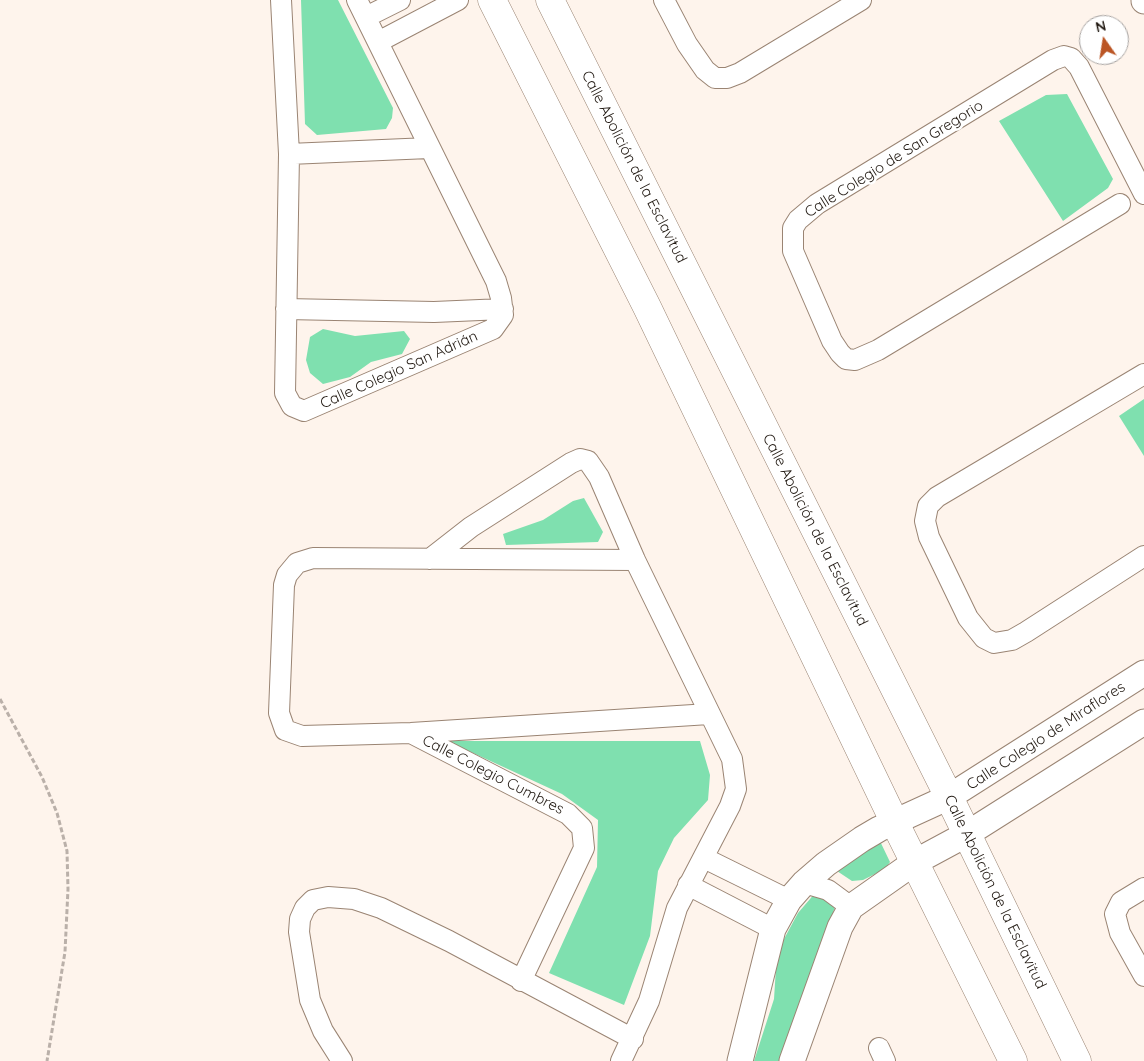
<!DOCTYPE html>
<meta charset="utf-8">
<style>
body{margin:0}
#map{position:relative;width:1144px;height:1061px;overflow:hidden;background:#fef4ec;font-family:Quicksand,sans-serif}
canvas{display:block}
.north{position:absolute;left:1079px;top:15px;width:50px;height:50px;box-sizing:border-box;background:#fff;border:1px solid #a7a3a1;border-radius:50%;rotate:347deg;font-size:14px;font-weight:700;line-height:20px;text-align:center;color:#221a13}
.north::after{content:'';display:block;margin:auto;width:18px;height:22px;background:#bb5625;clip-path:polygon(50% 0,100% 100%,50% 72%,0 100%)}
</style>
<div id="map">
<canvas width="1144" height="1061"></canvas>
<div class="north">N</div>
</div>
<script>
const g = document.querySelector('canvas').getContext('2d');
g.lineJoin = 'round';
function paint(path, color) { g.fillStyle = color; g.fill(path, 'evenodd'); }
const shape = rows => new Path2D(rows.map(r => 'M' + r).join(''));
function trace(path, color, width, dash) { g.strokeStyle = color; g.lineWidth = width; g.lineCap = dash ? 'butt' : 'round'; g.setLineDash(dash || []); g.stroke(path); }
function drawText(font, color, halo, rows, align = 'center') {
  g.font = font + ' Quicksand,sans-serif'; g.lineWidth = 5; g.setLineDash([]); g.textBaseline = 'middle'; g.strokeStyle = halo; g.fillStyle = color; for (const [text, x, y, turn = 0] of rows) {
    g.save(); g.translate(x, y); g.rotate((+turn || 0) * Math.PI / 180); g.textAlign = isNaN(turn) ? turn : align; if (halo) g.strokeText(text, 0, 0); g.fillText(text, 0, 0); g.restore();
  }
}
paint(shape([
 [301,0,338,0,393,108,392,118,386,129,317,135,305,124],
 [1067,94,1113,179,1108,188,1063,221,999,121,1046,95],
 [323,329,355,336,404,331,410,339,402,354,371,362,350,377,323,384,310,373,306,360,310,337],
 [1144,399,1144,456,1119,416],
 [584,498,603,532,598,542,506,545,503,534,543,520,573,501],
 [447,741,700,741,710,775,708,800,674,838,658,871,650,936,624,1005,549,973,597,867,598,820,562,794],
 [878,837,890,862,885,869,863,880,852,881,837,871],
 [816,892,835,907,791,1033,780,1061,754,1061,774,999,777,952,798,913]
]), '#7fe0af');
const minor = shape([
 [281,0,289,154,285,393,292,406,304,411,493,329,503,315,501,298,496,281,357,0],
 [664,0,687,44,705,70,715,78,727,78,740,73,861,0],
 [366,17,400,0],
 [378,42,458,0],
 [289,154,429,148],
 [1120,204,878,350,855,360,846,359,840,353,832,341,793,251,793,228,798,220,817,204,1053,60,1064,56,1071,58,1079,67,1144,194],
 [286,309,434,312,503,309],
 [1144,374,937,497,928,506,925,521,929,537,968,618,984,638,994,643,1012,640,1026,632,1144,556],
 [430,559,471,527,571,463,580,459,588,461,599,477,635,560,732,759,736,789,730,806,677,908,649,1001,621,1061],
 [635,560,313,558,297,563,287,575,284,585,279,713,285,730,302,736,411,733,709,714],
 [411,733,568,814,582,828,584,848,521,981],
 [704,858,789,900],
 [804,883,828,890,851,907],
 [688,885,773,929],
 [1144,888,1121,902,1115,914,1120,933,1144,976],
 [879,1048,885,1061],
 [342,1061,323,1031,310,1000,299,932,300,919,305,908,313,900,328,897,354,899,381,908,449,941,633,1039]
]);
const tertiary = shape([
 [1144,0,1144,1],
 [740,1061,773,929,789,900,804,883,826,864,862,839,879,829,949,797,1144,673],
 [792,1061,840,927,851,907,915,862,967,834,1144,722]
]);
const secondary = shape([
 [492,0,647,307,894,821,1013,1061],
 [550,0,949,797,1077,1061]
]);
trace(minor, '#9a8473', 22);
trace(tertiary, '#9a8473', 27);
trace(secondary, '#9a8473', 29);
trace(shape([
 [0,699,42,777,57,813,67,851,68,889,65,952,47,1061]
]), '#bab0a9', 3, [5, 2.5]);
trace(minor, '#fff', 20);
trace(tertiary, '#fff', 25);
trace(secondary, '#fff', 28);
drawText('15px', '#221a13', '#fff', [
 ["Calle Colegio de San Gregorio",894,159,-32],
 ["Calle Abolición de la Esclavitud",634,167,63],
 ["Calle Colegio San Adrián",399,370,-24],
 ["Calle Abolición de la Esclavitud",815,530,63],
 ["Calle Colegio de Miraflores",1046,736,-33],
 ["Calle Colegio Cumbres",493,775,27],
 ["Calle Abolición de la Esclavitud",995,892,64]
]);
</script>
